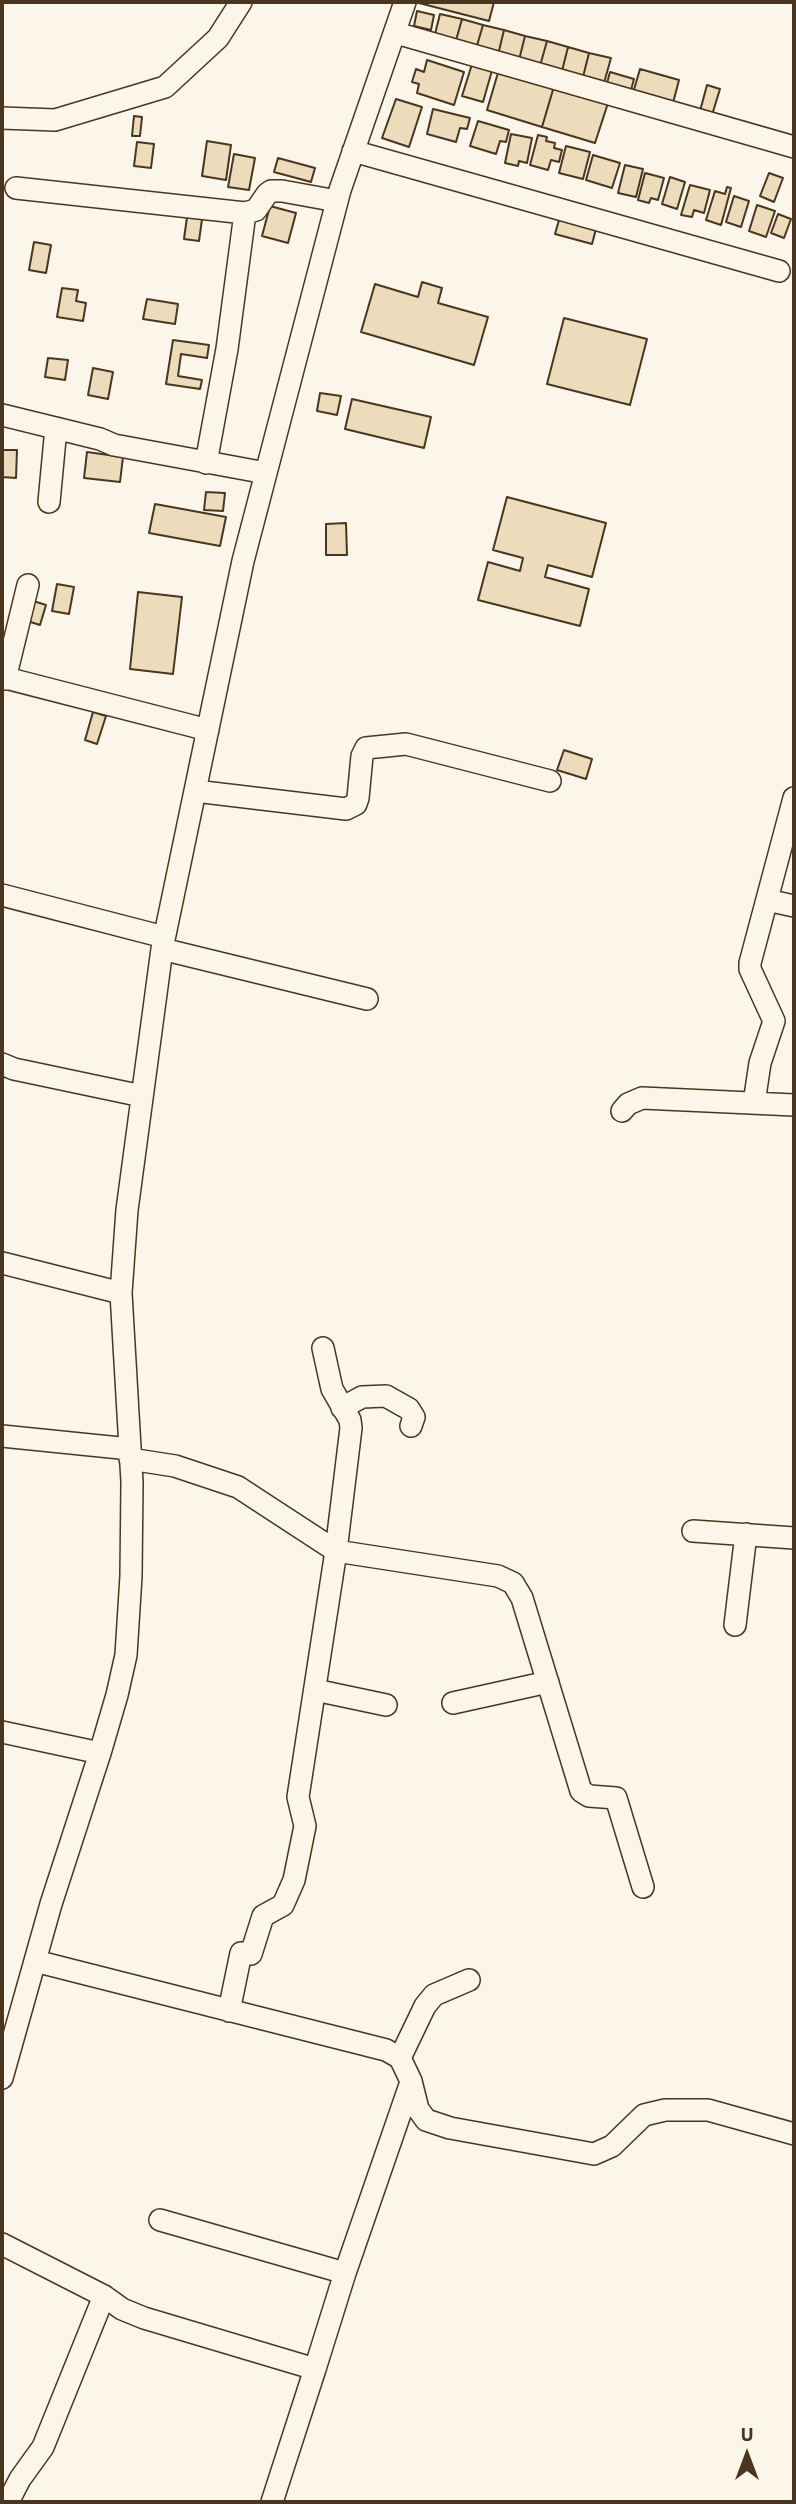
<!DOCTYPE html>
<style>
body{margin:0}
#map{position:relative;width:796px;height:2504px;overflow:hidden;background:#fbf6e9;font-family:"IBM Plex Sans",sans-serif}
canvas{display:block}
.frame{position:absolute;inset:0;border:4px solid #4a3520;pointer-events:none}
.north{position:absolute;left:712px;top:2420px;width:70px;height:70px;-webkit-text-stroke:5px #fbf6e9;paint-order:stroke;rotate:0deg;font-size:19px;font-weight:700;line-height:28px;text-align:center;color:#4a3520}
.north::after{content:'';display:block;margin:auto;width:24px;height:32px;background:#4a3520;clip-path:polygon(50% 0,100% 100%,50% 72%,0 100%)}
</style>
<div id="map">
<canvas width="796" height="2504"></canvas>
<div class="frame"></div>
<div class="north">U</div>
</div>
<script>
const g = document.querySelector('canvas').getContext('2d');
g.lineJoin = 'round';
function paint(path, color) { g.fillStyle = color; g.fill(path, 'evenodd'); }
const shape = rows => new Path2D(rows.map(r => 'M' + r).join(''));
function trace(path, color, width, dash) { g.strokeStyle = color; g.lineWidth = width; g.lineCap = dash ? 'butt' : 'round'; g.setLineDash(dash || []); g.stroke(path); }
const building = shape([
 [415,2,494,2,489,21,415,2],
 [417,11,434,15,431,30,414,26,417,11],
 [440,14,462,19,455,44,434,38,440,14],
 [462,19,483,25,476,49,455,44,462,19],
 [483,25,504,30,498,55,476,49,483,25],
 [504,30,525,36,519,60,498,55,504,30],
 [525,36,547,41,540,66,519,60,525,36],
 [547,41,568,47,562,71,540,66,547,41],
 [568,47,589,53,583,77,562,71,568,47],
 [589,53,611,58,604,83,583,77,589,53],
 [427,60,464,72,454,105,417,93,419,84,412,82,416,69,424,72,427,60],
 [473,61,493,67,483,102,462,96,473,61],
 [500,66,555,83,542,127,487,110,500,66],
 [640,69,679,80,673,103,633,93,640,69],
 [610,72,634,79,631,90,607,83,610,72],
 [555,83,609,100,595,143,542,127,555,83],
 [707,85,720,89,712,115,700,111,707,85],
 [396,99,422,107,409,147,382,138,396,99],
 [433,109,470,118,467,129,460,128,456,142,427,134,433,109],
 [134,116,142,117,140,136,132,136,134,116],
 [478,121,509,130,506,142,500,141,496,154,470,146,478,121],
 [511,134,532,138,527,163,519,161,518,166,505,163,511,134],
 [538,135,547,137,546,141,555,143,554,148,562,150,559,162,551,160,548,170,530,165,538,135],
 [207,141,231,145,226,180,202,176,207,141],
 [137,142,154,144,151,168,134,166,137,142],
 [566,146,590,152,583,179,559,173,566,146],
 [234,154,255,158,249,190,228,187,234,154],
 [593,155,620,163,612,188,586,180,593,155],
 [278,158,315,168,311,182,274,172,278,158],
 [625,165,643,169,636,197,618,193,625,165],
 [645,173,664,178,658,200,651,198,649,203,638,200,645,173],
 [769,173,783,178,774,202,760,196,769,173],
 [670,177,685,182,677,209,662,204,670,177],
 [690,185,710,190,704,213,694,210,692,217,681,215,690,185],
 [727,187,731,188,721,225,706,220,715,191,725,194,727,187],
 [734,196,749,201,741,227,726,222,734,196],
 [757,205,775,211,766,237,749,231,757,205],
 [270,206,296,213,288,243,262,236,270,206],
 [188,210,203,212,199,241,184,239,188,210],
 [778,214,791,219,784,238,771,233,778,214],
 [559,220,596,229,592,244,555,234,559,220],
 [34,242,51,245,46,273,29,270,34,242],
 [422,282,442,288,438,303,488,317,474,365,361,332,375,284,418,297,422,282],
 [62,288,78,290,76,301,86,303,83,321,57,317,62,288],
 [147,299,178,304,175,324,143,319,147,299],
 [564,318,647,339,630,405,547,384,564,318],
 [173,340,209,345,207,358,181,354,178,376,202,380,200,389,166,384,173,340],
 [48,358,68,360,65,380,45,377,48,358],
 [93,368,113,372,108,399,88,395,93,368],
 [320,393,341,396,337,415,317,411,320,393],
 [352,399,431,417,424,448,345,429,352,399],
 [2,450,17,450,16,478,2,477,2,450],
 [87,452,123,457,120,482,84,478,87,452],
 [206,492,225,493,223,511,204,510,206,492],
 [507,497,606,523,592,577,548,565,545,577,589,589,580,626,478,600,488,562,520,571,523,558,493,550,507,497],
 [155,504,226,517,220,546,149,533,155,504],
 [346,523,347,555,326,555,326,524,346,523],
 [57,584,74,587,69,614,52,611,57,584],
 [138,592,182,597,173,674,130,669,138,592],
 [27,599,46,605,40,625,21,619,27,599],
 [93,712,106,716,97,744,85,740,93,712],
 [564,750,592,759,586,779,557,770,564,750]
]);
paint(building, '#ecdcbc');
trace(building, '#4a3520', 2);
const minor = shape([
 [396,33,794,147],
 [2,118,55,120,165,87,218,38,241,2],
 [353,151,779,271],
 [16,188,245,213,256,210,267,194,271,191,282,191,337,201],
 [2,415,100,439,114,445,266,473],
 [206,463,227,349,245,213],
 [49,502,56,428],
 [2,677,208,730],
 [5,679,28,585],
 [195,791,346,809,356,804,358,798,362,756,366,748,406,744,550,781],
 [2,895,164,937],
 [767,900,794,906],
 [162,949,367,999],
 [2,1064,14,1069,142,1096],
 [754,1103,760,1063,774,1021,750,969,750,963,794,798],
 [622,1111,628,1104,642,1098,794,1105],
 [2,1263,121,1293],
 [342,1408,362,1397,386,1396,409,1409,414,1417,411,1426],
 [2,1436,130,1449],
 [130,1459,175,1466,238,1487,336,1551,498,1576,513,1583,522,1598,581,1791,589,1796,616,1798,643,1887],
 [693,1531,794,1538],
 [735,1625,746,1534],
 [315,1690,386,1705],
 [453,1703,548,1682],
 [2,1732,100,1753],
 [35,1961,386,2050,400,2058,411,2081,418,2109,426,2120,450,2128,594,2154,612,2146,644,2115,665,2110,708,2110,794,2134],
 [229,2011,241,1953,251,1954,263,1916,283,1905,294,1880,305,1826,298,1797,336,1551,351,1428,350,1420,332,1389,323,1348],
 [400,2058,425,2006,434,1995,469,1980],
 [2,2078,51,1904,100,1753,117,1695,126,1655,131,1576,132,1482,121,1293,127,1210,162,949,243,561,340,190,405,2],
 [160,2220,345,2273],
 [2,2244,104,2296,122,2309,144,2318,315,2369,345,2273,411,2082],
 [8,2502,20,2479,43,2447,104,2296],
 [272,2502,315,2369]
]);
trace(minor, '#4a3520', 24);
trace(minor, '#fbf6e9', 21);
</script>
